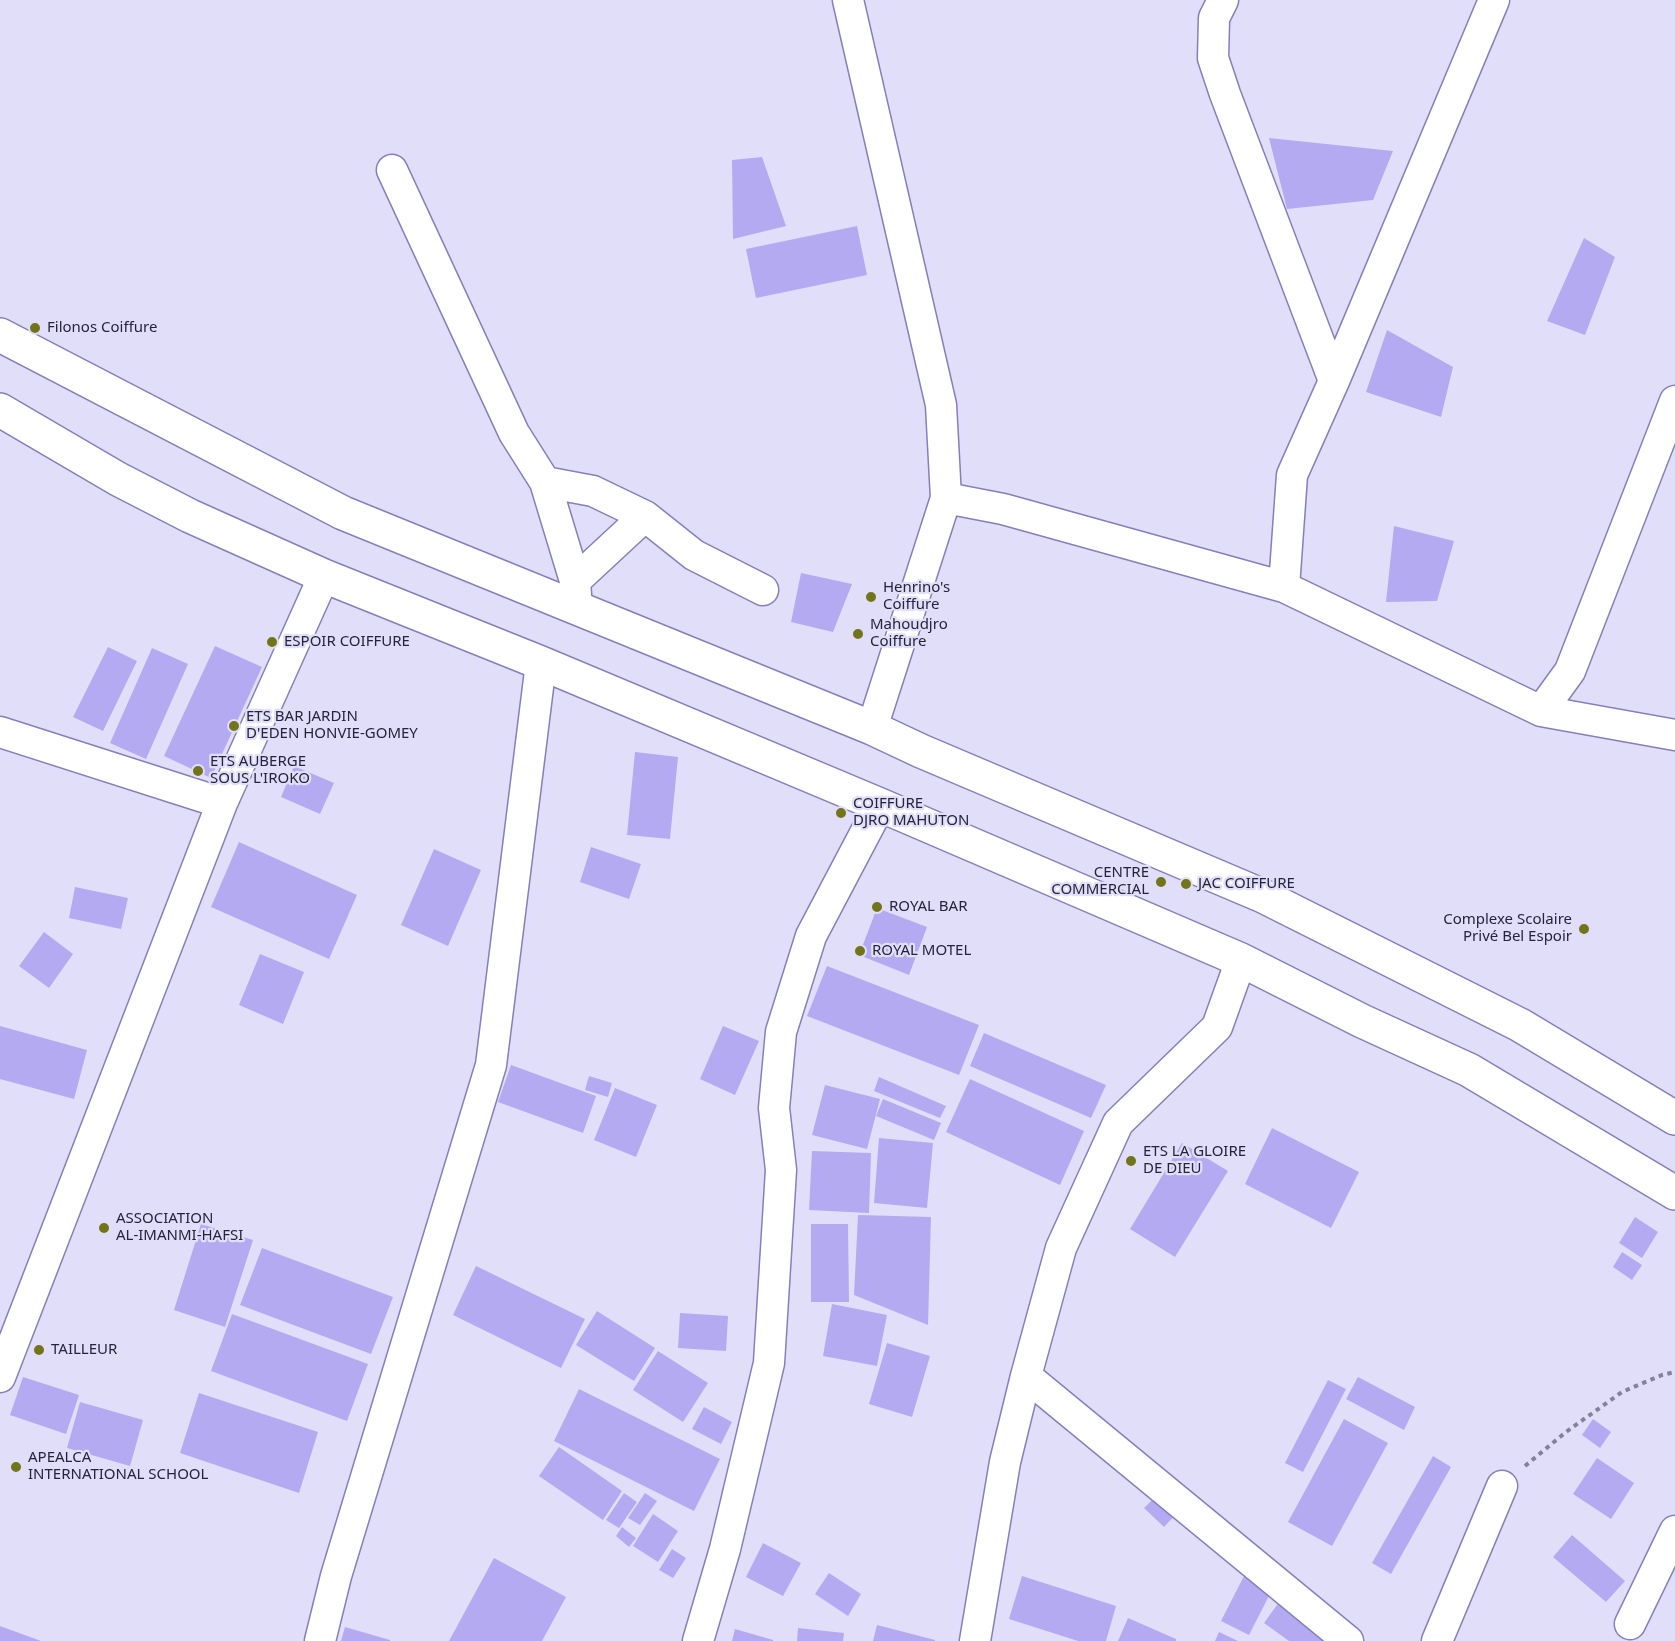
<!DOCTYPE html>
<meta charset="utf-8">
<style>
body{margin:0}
canvas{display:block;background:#e1defa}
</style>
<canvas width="1675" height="1641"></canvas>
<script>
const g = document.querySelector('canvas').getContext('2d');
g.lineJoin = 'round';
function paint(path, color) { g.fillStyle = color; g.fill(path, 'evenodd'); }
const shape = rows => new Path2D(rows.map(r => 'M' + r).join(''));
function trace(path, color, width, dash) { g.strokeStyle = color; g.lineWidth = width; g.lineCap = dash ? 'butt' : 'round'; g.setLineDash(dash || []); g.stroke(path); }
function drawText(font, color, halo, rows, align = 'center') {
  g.font = font + ' "Noto Sans",sans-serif'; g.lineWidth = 4.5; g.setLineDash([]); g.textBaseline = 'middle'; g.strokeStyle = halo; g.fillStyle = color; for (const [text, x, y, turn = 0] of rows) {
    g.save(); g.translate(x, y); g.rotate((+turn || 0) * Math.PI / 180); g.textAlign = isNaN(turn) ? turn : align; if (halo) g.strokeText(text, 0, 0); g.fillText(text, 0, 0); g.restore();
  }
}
paint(shape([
 [1269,138,1393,151,1373,200,1287,209],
 [762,157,786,226,733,239,732,160],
 [857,226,867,275,756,298,746,249],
 [1584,238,1615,257,1585,335,1547,321],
 [1387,330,1453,367,1441,417,1366,392],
 [1394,526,1454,541,1437,601,1386,602],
 [801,573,852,584,833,632,791,622],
 [215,646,262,667,211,778,164,756],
 [108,647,137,661,103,731,73,717],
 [152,648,188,664,146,759,110,743],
 [635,752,678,757,670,839,627,835],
 [294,766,334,783,320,814,281,797],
 [239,842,357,895,329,959,211,907],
 [591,847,641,864,629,899,580,882],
 [434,849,481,870,448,946,401,925],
 [75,887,128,898,121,929,69,918],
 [877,908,927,927,909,975,859,955],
 [44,932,73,954,49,988,19,966],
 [260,954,304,972,283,1024,239,1005],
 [827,966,979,1025,959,1075,807,1016],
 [0,1026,87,1050,74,1099,0,1079],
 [723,1026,759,1041,735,1095,700,1079],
 [984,1033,1106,1085,1091,1118,970,1066],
 [511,1065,596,1096,583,1133,498,1102],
 [589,1076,612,1083,608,1097,585,1090],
 [879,1077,946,1106,940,1118,874,1091],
 [970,1079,1084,1131,1060,1185,946,1132],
 [825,1085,880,1099,867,1149,812,1135],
 [615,1088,657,1105,636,1157,594,1140],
 [883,1099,941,1123,934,1140,876,1116],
 [1272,1128,1359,1172,1331,1228,1245,1184],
 [879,1138,933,1143,927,1208,874,1203],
 [1182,1143,1228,1171,1175,1257,1130,1229],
 [812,1151,871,1153,869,1213,809,1210],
 [858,1215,931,1217,928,1325,854,1295],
 [1635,1217,1658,1232,1642,1258,1619,1243],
 [201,1224,253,1240,225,1327,174,1310],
 [811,1224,848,1224,849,1302,811,1302],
 [262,1248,393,1297,371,1354,240,1305],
 [1622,1252,1642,1265,1632,1280,1613,1267],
 [476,1266,585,1319,561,1368,453,1315],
 [832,1304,887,1315,877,1366,823,1356],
 [597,1311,655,1348,634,1381,576,1345],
 [680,1313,728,1316,726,1351,678,1348],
 [232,1314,368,1364,347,1421,211,1371],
 [887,1343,930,1356,912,1417,869,1404],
 [658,1351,708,1383,683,1422,633,1390],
 [23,1377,79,1395,66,1434,10,1415],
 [1358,1377,1415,1407,1404,1430,1346,1399],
 [1328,1380,1346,1389,1303,1472,1285,1463],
 [579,1389,720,1459,694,1511,554,1441],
 [199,1393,318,1432,299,1493,180,1453],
 [80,1402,143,1420,130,1466,67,1448],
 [704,1407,732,1422,721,1444,692,1429],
 [1344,1419,1388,1443,1332,1546,1288,1522],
 [1593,1419,1611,1432,1600,1448,1582,1435],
 [559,1447,622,1491,603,1520,539,1476],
 [1433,1456,1451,1467,1391,1574,1372,1563],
 [1597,1458,1634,1483,1611,1519,1573,1494],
 [624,1493,637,1502,619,1528,606,1520],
 [645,1493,657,1501,640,1525,628,1518],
 [1157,1495,1177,1513,1164,1527,1144,1508],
 [653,1514,678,1531,658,1562,633,1546],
 [622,1527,636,1538,629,1547,616,1536],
 [1572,1535,1625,1581,1606,1602,1553,1557],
 [763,1543,801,1563,783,1596,746,1577],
 [672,1549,686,1558,673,1578,659,1570],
 [494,1558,566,1597,542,1641,449,1641],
 [829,1573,861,1594,848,1616,815,1594],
 [1022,1576,1116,1606,1106,1641,1078,1641,1009,1619],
 [1244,1576,1272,1590,1249,1635,1221,1621],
 [1284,1595,1331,1630,1323,1641,1289,1641,1264,1623],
 [1128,1618,1176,1639,1176,1641,1118,1641],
 [877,1625,935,1640,935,1641,873,1641],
 [0,1626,41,1641,0,1641],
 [345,1627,390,1640,390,1641,341,1641],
 [798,1628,844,1633,843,1641,797,1641],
 [735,1629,773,1640,773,1641,732,1641],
 [1219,1632,1238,1641,1215,1641]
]), '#b4aaf1');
const minor = shape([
 [848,0,941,405,946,498,872,728],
 [1223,0,1214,18,1213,58,1225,94,1334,381],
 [392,170,514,433,545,482,575,581,577,609],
 [545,482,593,491,645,516,694,555,763,590],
 [946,498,1003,509,1284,587,1541,711,1675,735],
 [575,581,645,516],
 [1284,587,1292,475,1334,381,1494,0],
 [1541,711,1570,671,1675,401],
 [0,732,222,803],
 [1026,1376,1348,1641],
 [0,1377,222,803,324,576],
 [1630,1624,1675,1531],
 [320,1641,336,1576,491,1065,541,663],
 [698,1641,725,1549,769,1363,781,1170,774,1108,781,1032,811,936,880,805],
 [975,1641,1005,1462,1026,1376,1061,1248,1118,1123,1217,1027,1241,960],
 [1437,1641,1502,1486]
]);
const primary = shape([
 [0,335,343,513,872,728,921,751,1263,896,1520,1025,1675,1118],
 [0,410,118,479,190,516,324,576,541,663,880,805,1241,960,1362,1021,1469,1070,1675,1193]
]);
trace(minor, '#877ebd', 33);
trace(primary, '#877ebd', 36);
trace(shape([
 [1525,1466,1566,1432,1622,1392,1662,1375,1675,1372]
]), '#84819b', 4, [4.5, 4.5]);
trace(minor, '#fff', 30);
trace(primary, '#fff', 33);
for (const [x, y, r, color] of [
 [35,328,6,"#72741a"],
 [871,597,6,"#72741a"],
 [858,634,6,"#72741a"],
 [272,642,6,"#72741a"],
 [234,726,6,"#72741a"],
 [198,771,6,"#72741a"],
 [841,813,6,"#72741a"],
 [1161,882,6,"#72741a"],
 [1186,884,6,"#72741a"],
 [877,907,6,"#72741a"],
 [1584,929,6,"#72741a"],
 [860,951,6,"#72741a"],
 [1131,1161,6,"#72741a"],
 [104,1228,6,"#72741a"],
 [39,1350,6,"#72741a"],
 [16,1467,6,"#72741a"]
]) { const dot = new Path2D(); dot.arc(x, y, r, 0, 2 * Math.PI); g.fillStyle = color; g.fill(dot); trace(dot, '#e1defa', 2); }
drawText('15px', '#27233c', '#e1defa', [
 ["Filonos Coiffure",47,328],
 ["Henrino's",883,588],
 ["Coiffure",883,605],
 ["Mahoudjro",870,625],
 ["Coiffure",870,642],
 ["ESPOIR COIFFURE",284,642],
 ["ETS BAR JARDIN",246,717],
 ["D'EDEN HONVIE-GOMEY",246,734],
 ["ETS AUBERGE",210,762],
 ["SOUS L'IROKO",210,779],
 ["COIFFURE",853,804],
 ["DJRO MAHUTON",853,821],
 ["CENTRE",1149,873,"right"],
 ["COMMERCIAL",1149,890,"right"],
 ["JAC COIFFURE",1198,884],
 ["ROYAL BAR",889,907],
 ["Complexe Scolaire",1572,920,"right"],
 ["Privé Bel Espoir",1572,937,"right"],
 ["ROYAL MOTEL",872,951],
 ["ETS LA GLOIRE",1143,1152],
 ["DE DIEU",1143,1169],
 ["ASSOCIATION",116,1219],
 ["AL-IMANMI-HAFSI",116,1236],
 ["TAILLEUR",51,1350],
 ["APEALCA",28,1458],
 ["INTERNATIONAL SCHOOL",28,1475]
], 'left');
</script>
